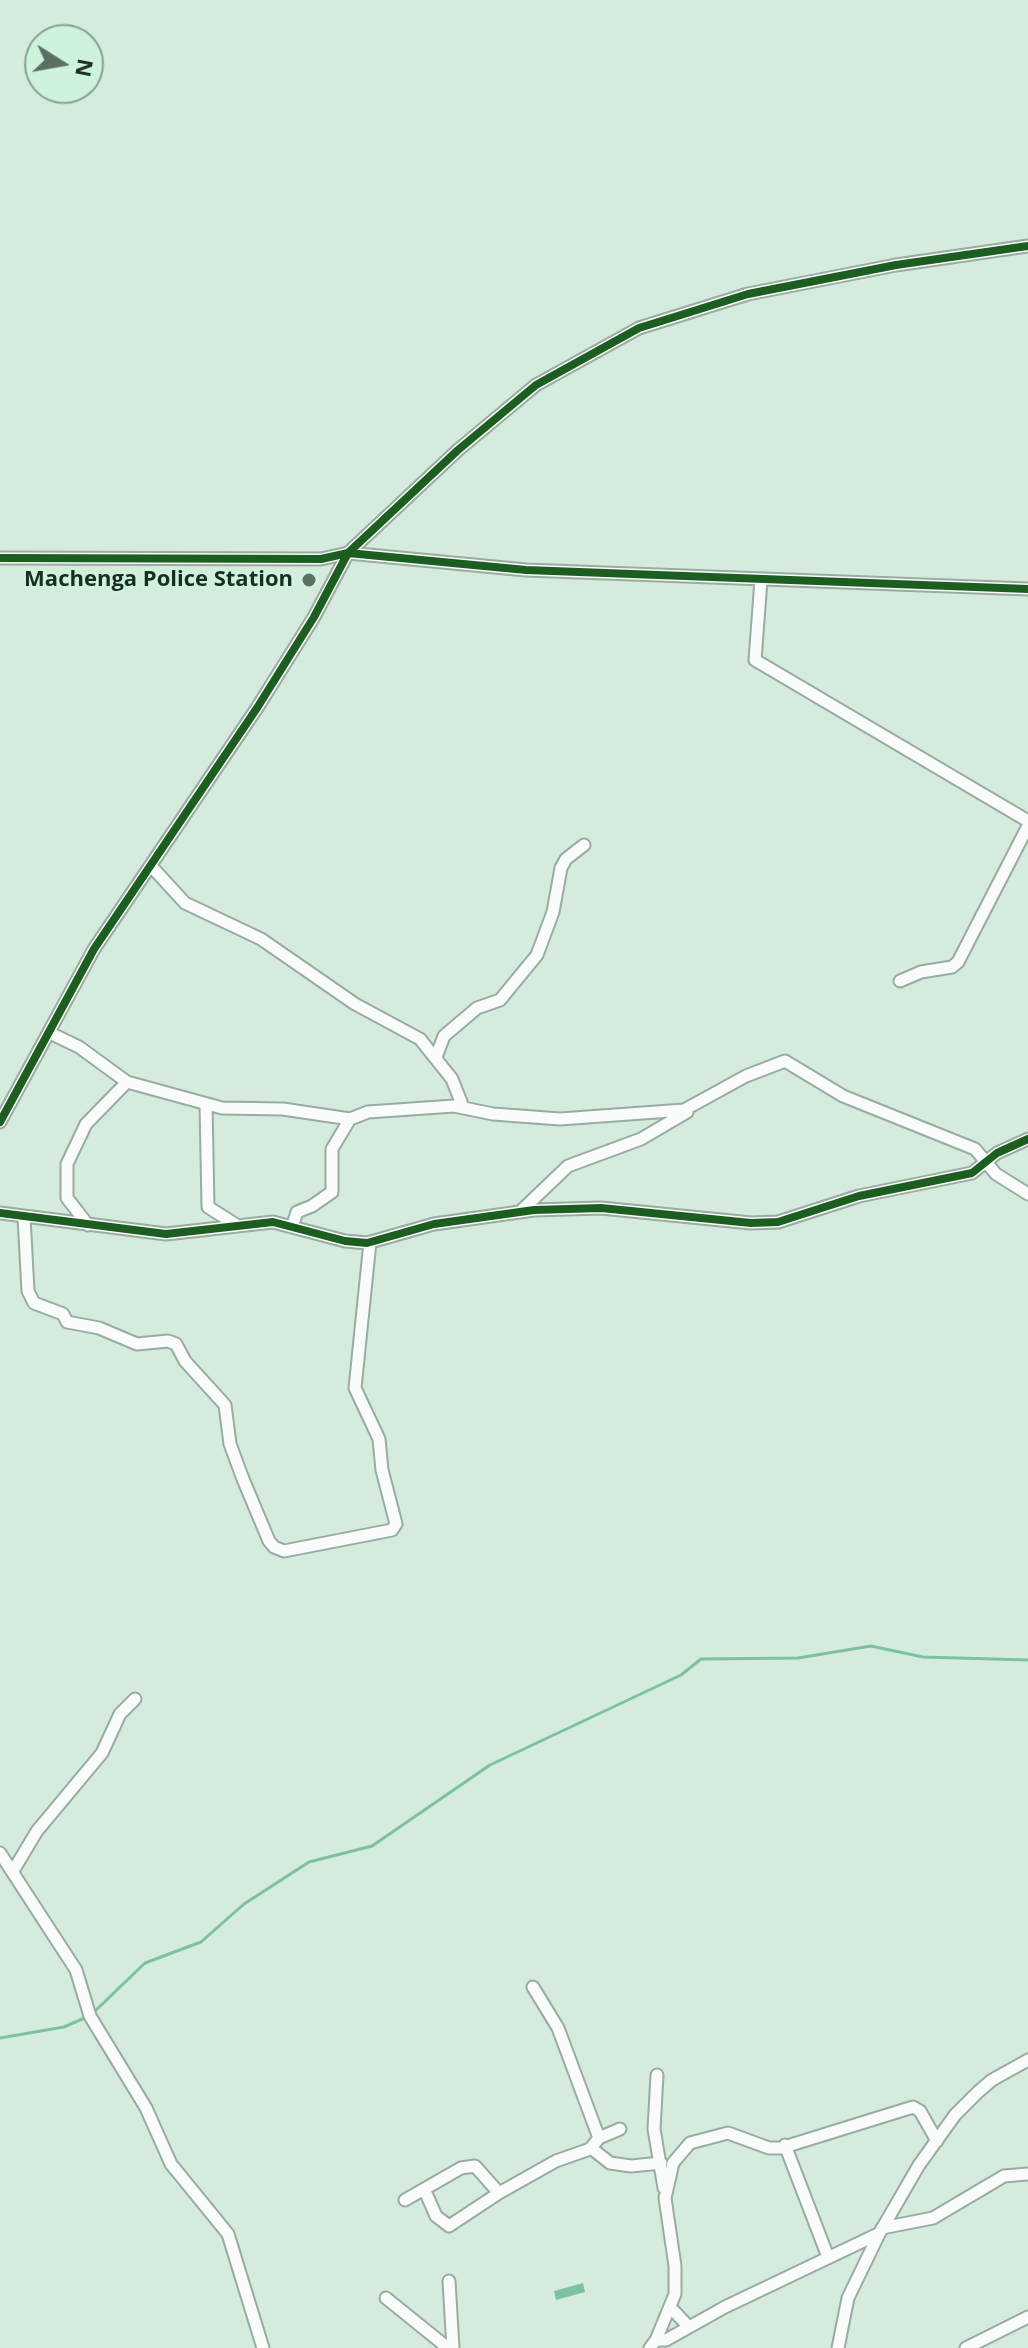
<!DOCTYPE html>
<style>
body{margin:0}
#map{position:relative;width:1028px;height:2348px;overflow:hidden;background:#d5ebde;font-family:"Open Sans",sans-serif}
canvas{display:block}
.north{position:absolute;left:24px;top:24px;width:80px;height:80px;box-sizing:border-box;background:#cdf3dd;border:2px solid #86a393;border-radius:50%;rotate:101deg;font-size:22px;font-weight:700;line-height:32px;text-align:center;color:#1c2b23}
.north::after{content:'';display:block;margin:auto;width:28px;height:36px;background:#5d6e64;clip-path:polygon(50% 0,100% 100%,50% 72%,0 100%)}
</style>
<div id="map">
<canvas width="1028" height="2348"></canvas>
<div class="north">N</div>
</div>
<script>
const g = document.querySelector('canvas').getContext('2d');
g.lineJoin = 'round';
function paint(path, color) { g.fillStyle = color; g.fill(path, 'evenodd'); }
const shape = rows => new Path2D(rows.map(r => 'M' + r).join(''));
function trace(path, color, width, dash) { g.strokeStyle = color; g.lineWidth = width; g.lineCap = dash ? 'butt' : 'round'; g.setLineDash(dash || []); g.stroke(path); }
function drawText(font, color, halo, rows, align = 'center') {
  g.font = font + ' "Open Sans",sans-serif'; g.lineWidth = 6; g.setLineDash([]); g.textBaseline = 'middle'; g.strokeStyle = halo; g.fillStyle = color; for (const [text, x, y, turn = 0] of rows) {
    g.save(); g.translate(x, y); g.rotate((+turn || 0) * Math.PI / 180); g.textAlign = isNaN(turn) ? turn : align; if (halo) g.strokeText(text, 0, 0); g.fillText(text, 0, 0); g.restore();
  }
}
paint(shape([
 [583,2283,585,2292,556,2300,554,2291]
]), '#7cc2a0');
trace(shape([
 [93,2013,145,1963,201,1942,244,1904,309,1862,372,1846,490,1765,681,1675,701,1659,798,1658,871,1646,923,1657,1028,1660],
 [0,2038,64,2027,87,2017]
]), '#7cc2a0', 3);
const street = shape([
 [0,558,321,559,348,553,458,450,536,385,639,328,748,294,896,265,1028,246],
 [761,580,755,660,1028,821],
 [152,867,185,903,261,939,355,1004,420,1039,452,1079,463,1107],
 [900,981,921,972,952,967,958,962,1028,826],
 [50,1033,79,1047,127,1082,222,1108,283,1109,350,1119,368,1112,454,1106,493,1114,560,1119,684,1110,746,1076,785,1061,843,1096,975,1149,996,1174,1028,1194],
 [436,1057,444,1036,477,1008,500,1000,537,955,553,912,561,868,566,859,584,845],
 [206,1104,208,1207,238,1226],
 [0,1122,94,949,257,708,314,617,348,553,526,570,1028,589],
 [522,1210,568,1166,641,1139,687,1112],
 [0,1213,166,1234,273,1222,345,1241,367,1243,434,1224,534,1210,601,1208,751,1223,778,1222,859,1196,972,1173,997,1153,1028,1139],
 [24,1217,28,1291,34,1303,63,1314,67,1322,99,1328,137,1344,168,1341,176,1344,185,1361,225,1405,230,1444,243,1479,269,1541,274,1547,284,1551,392,1530,396,1524,382,1470,379,1439,355,1388,370,1242],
 [293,1224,297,1212,312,1206,332,1192,332,1149,350,1119],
 [88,1225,67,1198,67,1164,86,1124,127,1082],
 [0,1853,76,1970,90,2016,146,2108,171,2164,228,2234,263,2348],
 [13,1871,37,1831,102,1753,120,1714,135,1699],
 [657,2075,654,2129,664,2188],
 [599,2138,620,2129],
 [785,2145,828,2257],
 [591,2148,610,2163,631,2166,661,2163],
 [425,2191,436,2216,449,2226,499,2193],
 [405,2200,461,2168,475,2166,499,2193,556,2161,590,2149,599,2138,558,2028,533,1987],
 [882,2228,933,2218,1004,2176,1028,2174],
 [449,2281,453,2348],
 [386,2298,448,2348],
 [670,2307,689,2327],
 [656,2340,675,2294,675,2266,665,2198,673,2163,690,2143,728,2133,769,2148,781,2148,913,2107,920,2111,937,2141],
 [650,2348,656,2340,666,2340,725,2307,878,2234],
 [838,2348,848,2298,879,2234,919,2165,955,2115,978,2092,992,2080,1028,2060],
 [966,2348,1028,2317]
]);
trace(street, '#9aaba2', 15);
trace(street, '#f9fcfa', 11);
trace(shape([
 [0,558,321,559,348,553,458,450,536,385,639,328,748,294,896,265,1028,246],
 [0,1122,94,949,257,708,314,617,348,553,526,570,1028,589],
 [0,1213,166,1234,273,1222,345,1241,367,1243,434,1224,534,1210,601,1208,751,1223,778,1222,859,1196,972,1173,997,1153,1028,1139]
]), '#1b5e20', 8);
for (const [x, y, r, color] of [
 [309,580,8,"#5d6e64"]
]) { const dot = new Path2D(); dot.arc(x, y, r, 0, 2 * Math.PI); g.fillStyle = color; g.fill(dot); trace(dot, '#cdf3dd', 3); }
drawText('bold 22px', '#1c2b23', '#cdf3dd', [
 ["Machenga Police Station",293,580]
], 'right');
</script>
